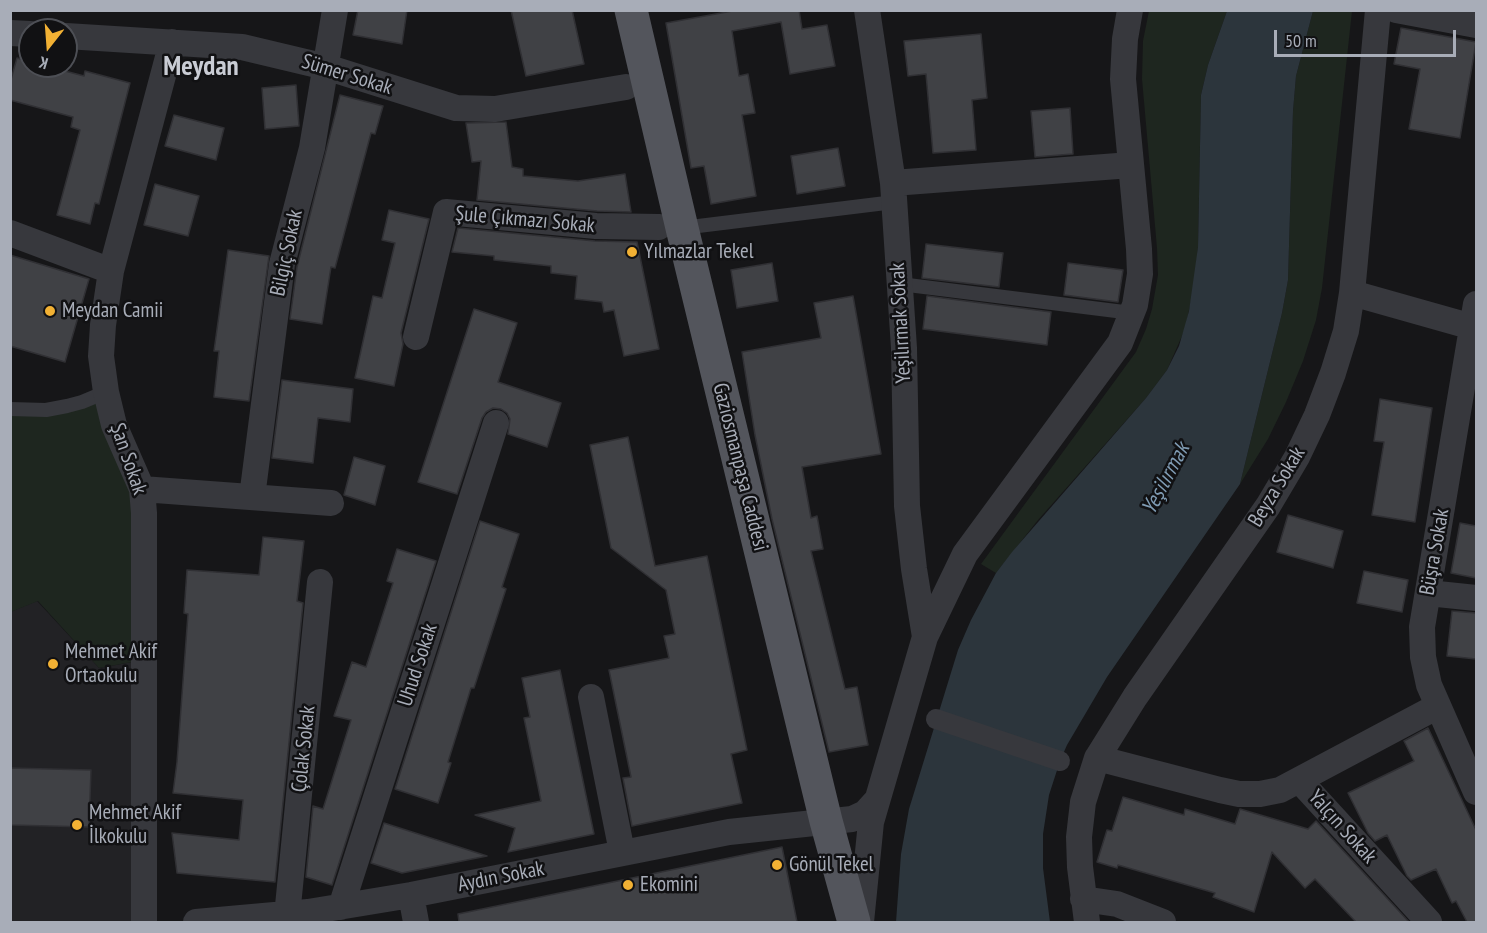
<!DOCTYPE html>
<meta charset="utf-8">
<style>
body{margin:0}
#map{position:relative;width:1487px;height:933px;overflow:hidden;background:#161618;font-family:"PT Sans Narrow",sans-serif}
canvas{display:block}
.frame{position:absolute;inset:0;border:12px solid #a8adb8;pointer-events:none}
.north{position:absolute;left:18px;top:18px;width:60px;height:60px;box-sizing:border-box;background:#111113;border:2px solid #4d4f55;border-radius:50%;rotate:197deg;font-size:16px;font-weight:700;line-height:24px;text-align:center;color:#a8adb8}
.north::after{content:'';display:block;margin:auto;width:21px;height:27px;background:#f2b134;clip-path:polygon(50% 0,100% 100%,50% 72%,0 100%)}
.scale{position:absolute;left:1274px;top:30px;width:182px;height:27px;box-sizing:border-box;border:3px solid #a8adb8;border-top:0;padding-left:8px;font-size:18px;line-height:21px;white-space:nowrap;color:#a8adb8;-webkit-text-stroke:4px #111113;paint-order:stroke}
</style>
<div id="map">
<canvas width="1487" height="933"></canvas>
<div class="frame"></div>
<div class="north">K</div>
<div class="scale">50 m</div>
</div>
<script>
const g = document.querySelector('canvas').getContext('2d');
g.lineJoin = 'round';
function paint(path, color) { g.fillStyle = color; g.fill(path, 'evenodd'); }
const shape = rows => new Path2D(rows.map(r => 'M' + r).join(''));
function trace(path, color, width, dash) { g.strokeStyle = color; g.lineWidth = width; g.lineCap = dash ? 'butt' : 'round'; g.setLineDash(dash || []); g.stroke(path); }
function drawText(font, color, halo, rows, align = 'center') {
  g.font = font + ' "PT Sans Narrow",sans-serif'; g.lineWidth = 5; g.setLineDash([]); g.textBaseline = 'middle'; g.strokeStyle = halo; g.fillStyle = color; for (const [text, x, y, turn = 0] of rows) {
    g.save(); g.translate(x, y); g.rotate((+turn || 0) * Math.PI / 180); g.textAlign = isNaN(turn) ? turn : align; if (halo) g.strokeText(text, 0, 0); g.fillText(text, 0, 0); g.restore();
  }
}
paint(shape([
 [37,601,99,668,143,660,144,922,11,922,10,612]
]), '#222225');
paint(shape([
 [1149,11,1227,11,1208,65,1201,95,1198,247,1195,282,1185,329,1167,370,1146,398,1038,520,996,573,981,564,1136,352,1146,329,1152,309,1158,275,1157,248,1142,79,1143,41],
 [1313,11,1352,11,1322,288,1316,320,1303,361,1286,402,1268,439,1240,484,1282,313,1288,280,1293,111,1296,76],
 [106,392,135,468,143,660,99,668,38,601,11,612,11,409,23,411]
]), '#1e261f');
paint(shape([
 [1227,11,1313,11,1296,76,1293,111,1288,280,1282,313,1240,484,1107,677,1067,745,1060,761,1049,795,1043,834,1043,868,1050,922,896,922,901,854,909,809,958,650,971,620,996,573,1012,552,1146,398,1167,370,1179,346,1189,311,1198,247,1201,95,1208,65]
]), '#2c353c');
const building = shape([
 [358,10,407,10,402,44,353,35,358,10],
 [511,10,572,10,584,64,526,76,511,10],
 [738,10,799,10,802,29,827,25,835,66,790,74,781,22,732,31,739,76,748,74,755,113,742,115,756,196,711,204,704,166,691,168,666,23,738,10],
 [1401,28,1476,42,1460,138,1409,129,1420,69,1394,64,1401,28],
 [981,34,987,98,972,100,976,150,933,153,926,74,908,76,904,41,981,34],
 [17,58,30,62,30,66,46,66,84,76,85,71,130,83,99,204,95,203,90,224,57,215,80,130,71,127,73,117,10,100,10,83,17,58],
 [296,85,299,126,265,129,262,88,296,85],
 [340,95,383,106,375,134,371,133,335,268,331,267,322,324,290,319,297,267,340,95],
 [1070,108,1073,154,1035,157,1031,111,1070,108],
 [174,115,224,128,216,160,165,146,174,115],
 [506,122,512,167,523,169,523,176,578,181,625,174,631,212,597,211,477,200,481,161,472,162,466,123,506,122],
 [838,148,845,186,797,194,791,156,838,148],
 [155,184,199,196,188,236,144,225,155,184],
 [389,210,429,219,401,333,403,344,394,386,355,378,373,296,382,298,395,243,382,240,389,210],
 [458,228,595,241,637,242,659,349,624,356,614,310,604,312,602,302,575,299,577,276,551,273,551,266,494,260,494,256,452,252,458,228],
 [926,244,1003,253,999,287,922,278,926,244],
 [228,250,269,256,249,401,214,397,219,351,214,351,228,250],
 [10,255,89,279,65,362,10,346,10,255],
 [772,263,778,301,737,308,731,270,772,263],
 [1068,263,1123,270,1118,302,1064,295,1068,263],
 [853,296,881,454,802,467,811,518,817,516,823,549,811,551,845,689,857,687,868,745,829,752,772,519,755,435,742,352,821,338,814,303,853,296],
 [927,296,1051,312,1047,345,923,329,927,296],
 [474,309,517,323,498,382,561,403,547,447,508,434,510,419,507,413,501,409,493,408,486,412,482,418,457,494,418,482,474,309],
 [282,380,353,389,350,422,318,418,313,463,272,458,282,380],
 [1380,399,1432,408,1415,522,1372,515,1384,442,1374,441,1380,399],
 [628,437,655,566,707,556,747,750,731,754,742,803,632,826,623,778,631,777,609,670,669,658,664,636,675,634,666,590,611,548,590,445,628,437],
 [354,457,385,466,375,505,344,495,354,457],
 [1288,515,1343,531,1333,568,1277,552,1288,515],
 [480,521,519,534,502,587,506,589,474,688,471,688,448,762,451,763,438,803,395,789,480,521],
 [1460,523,1476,526,1476,578,1451,573,1460,523],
 [263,537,304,541,297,601,303,603,275,882,177,873,172,833,239,840,243,800,173,793,177,762,188,614,184,613,187,570,259,575,263,537],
 [397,549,436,561,332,885,306,877,313,806,323,809,351,720,334,716,352,662,366,667,393,583,387,581,397,549],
 [1364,571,1408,580,1402,612,1357,603,1364,571],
 [1452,611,1476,613,1476,659,1447,656,1452,611],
 [560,670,594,834,508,852,515,828,475,815,541,801,524,718,530,717,522,678,560,670],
 [1428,728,1476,830,1476,922,1467,922,1456,901,1452,903,1436,869,1411,880,1407,876,1387,835,1375,841,1368,833,1348,793,1414,761,1404,741,1428,728],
 [10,768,91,770,89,827,10,825,10,768],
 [1123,797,1184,815,1185,809,1235,824,1240,809,1308,829,1316,821,1409,922,1356,922,1315,879,1305,888,1272,852,1254,912,1213,897,1215,893,1118,865,1117,868,1097,862,1107,830,1112,831,1123,797],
 [384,823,487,856,402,873,371,863,384,823],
 [782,847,797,922,459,922,458,914,782,847]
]);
paint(building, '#404145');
trace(building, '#303034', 1.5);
trace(shape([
 [682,228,894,202],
 [900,284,1132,313],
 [10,409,46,410,67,406,82,402,106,392]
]), '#37383d', 14);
trace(shape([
 [936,719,1060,761]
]), '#37383d', 20);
trace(shape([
 [867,10,893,183,904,348,907,506,914,569,925,637],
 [1396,10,1476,25],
 [10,33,30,34],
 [66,36,242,47,326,67,456,108,495,109,626,87],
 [893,183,1131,165],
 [10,233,111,271],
 [1352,293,1476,328],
 [1476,304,1422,627,1423,657,1429,685,1476,792],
 [416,337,446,212,596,226,659,227],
 [142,489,331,503],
 [252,497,282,264,312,148,335,10],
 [1428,593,1476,598],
 [591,697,622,852],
 [1097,758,1220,790,1239,794,1260,794,1280,790,1438,706],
 [1300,781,1429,922],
 [411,895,416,922],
 [1083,899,1117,904,1163,922],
 [341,907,496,423],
 [287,916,320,582],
 [144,922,144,513,142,489,114,425,106,392,101,356,103,325,111,271,172,42],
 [196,922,308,912,411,895,729,832,852,819,865,813,876,801],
 [861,922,871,822,925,637,965,554,1120,343,1135,305,1140,274,1139,249,1123,79,1125,39,1130,10],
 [1087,922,1080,867,1079,837,1083,802,1097,758,1135,697,1268,506,1297,457,1317,415,1333,373,1346,331,1352,293,1378,10]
]), '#37383d', 26);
trace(shape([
 [631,10,682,228,826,821,854,922]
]), '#53555c', 33);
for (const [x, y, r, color] of [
 [632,252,6,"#f2b134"],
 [50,311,6,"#f2b134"],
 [53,664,6,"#f2b134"],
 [77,825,6,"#f2b134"],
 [777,865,6,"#f2b134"],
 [628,885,6,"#f2b134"]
]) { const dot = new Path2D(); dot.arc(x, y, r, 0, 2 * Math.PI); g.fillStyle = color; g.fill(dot); trace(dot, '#111113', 2); }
drawText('21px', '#a8adb8', '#111113', [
 ["Sümer Sokak",347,75,17],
 ["Şule Çıkmazı Sokak",525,220,5],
 ["Bilgiç Sokak",287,253,-78],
 ["Yeşilırmak Sokak",901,323,-93],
 ["Şan Sokak",128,459,71],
 ["Gaziosmanpaşa Caddesi",740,467,76],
 ["Beyza Sokak",1277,487,-59],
 ["Büşra Sokak",1435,552,-80],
 ["Uhud Sokak",418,665,-72],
 ["Çolak Sokak",304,749,-84],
 ["Yalçın Sokak",1342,827,48],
 ["Aydın Sokak",501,877,-11]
]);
drawText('21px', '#a8adb8', '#111113', [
 ["Yılmazlar Tekel",644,252],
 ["Meydan Camii",62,311],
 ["Mehmet Akif",65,652],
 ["Ortaokulu",65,676],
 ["Mehmet Akif",89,813],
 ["İlkokulu",89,837],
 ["Gönül Tekel",789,865],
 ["Ekomini",640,885]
], 'left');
drawText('italic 22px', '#7f9bb3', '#111113', [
 ["Yeşilırmak",1166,479,-62]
]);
drawText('bold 27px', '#c9ccd4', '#111113', [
 ["Meydan",201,67]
]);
</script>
